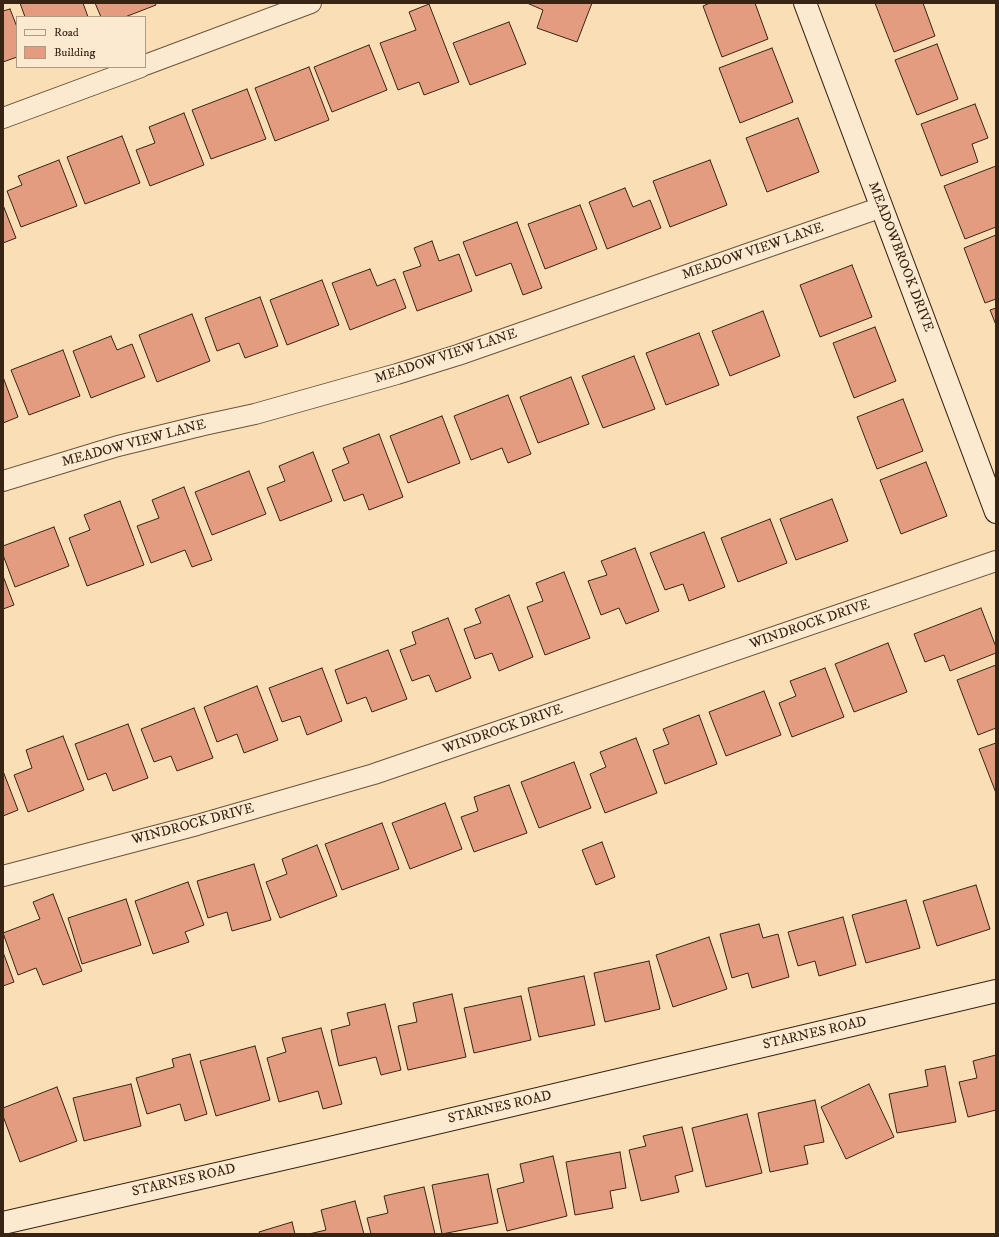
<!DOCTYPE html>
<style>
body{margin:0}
#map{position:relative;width:999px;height:1237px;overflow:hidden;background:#fadfb6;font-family:"IM FELL DW Pica",serif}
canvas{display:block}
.frame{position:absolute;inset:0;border:4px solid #372414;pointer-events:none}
.legend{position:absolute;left:16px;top:16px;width:130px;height:52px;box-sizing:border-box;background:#fcead0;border:1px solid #ad9b85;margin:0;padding:5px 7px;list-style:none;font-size:12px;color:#372414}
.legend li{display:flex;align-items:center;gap:8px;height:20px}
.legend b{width:20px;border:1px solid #ad9b85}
</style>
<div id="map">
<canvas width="999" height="1237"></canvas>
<div class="frame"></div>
<ul class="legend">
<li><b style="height:5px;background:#fcead0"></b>Road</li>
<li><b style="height:11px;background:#e49c81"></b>Building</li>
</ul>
</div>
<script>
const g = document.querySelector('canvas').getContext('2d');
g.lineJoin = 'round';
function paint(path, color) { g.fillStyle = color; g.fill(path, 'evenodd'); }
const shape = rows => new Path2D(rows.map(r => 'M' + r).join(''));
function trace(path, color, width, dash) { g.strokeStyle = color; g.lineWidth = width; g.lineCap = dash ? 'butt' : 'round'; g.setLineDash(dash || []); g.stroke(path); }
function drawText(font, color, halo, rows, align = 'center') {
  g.font = font + ' "IM FELL DW Pica",serif'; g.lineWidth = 3; g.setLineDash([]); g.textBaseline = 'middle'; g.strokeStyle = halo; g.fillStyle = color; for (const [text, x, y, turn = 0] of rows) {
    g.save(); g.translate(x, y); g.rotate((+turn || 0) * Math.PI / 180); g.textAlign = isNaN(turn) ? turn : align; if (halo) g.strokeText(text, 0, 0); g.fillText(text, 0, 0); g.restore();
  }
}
const building = shape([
 [20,3,83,3,88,17,25,17,20,3],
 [95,3,155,3,156,5,125,17,101,17,95,3],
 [527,3,592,3,577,42,537,28,543,10,527,3],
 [710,3,755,3,768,39,722,57,703,6,710,3],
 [875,3,923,3,935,36,894,52,875,3],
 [429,4,459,82,424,95,419,82,398,90,380,43,416,30,409,12,429,4],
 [10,9,17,27,17,57,3,62,3,11,10,9],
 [509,22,526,64,470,85,453,43,509,22],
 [937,44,958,99,917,115,895,60,937,44],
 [369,45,387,90,332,112,314,67,369,45],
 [772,48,793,102,740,123,719,68,772,48],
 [309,67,329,120,275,141,255,88,309,67],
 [247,89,266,139,211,159,192,110,247,89],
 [975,104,988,138,972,144,978,162,941,176,921,124,975,104],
 [184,113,204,165,150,186,136,150,155,143,149,127,184,113],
 [798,118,819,172,767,192,746,138,798,118],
 [122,136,140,183,85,204,67,157,122,136],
 [59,160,77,206,21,227,7,191,22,185,18,176,59,160],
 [710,160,727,205,670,227,653,181,710,160],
 [996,166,996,227,965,239,944,186,996,166],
 [625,188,633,207,650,200,661,228,607,249,589,202,625,188],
 [3,205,16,238,3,243,3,205],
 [580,205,597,249,545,269,528,224,580,205],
 [517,222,542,288,523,295,511,263,476,276,463,242,517,222],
 [996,235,996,299,985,303,964,248,996,235],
 [432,241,439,261,459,254,472,291,417,311,403,272,421,266,414,248,432,241],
 [852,265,872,317,820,337,800,285,852,265],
 [370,269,377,286,395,279,406,308,350,330,332,283,370,269],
 [322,280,339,325,287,345,270,300,322,280],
 [260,297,278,346,245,358,239,343,217,351,205,318,260,297],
 [996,308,996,325,990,310,996,308],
 [763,311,780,356,730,376,712,331,763,311],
 [192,314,210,361,157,382,139,335,192,314],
 [875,327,896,381,854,398,833,343,875,327],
 [699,333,719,385,666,405,646,353,699,333],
 [111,336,117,350,132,344,145,377,91,398,73,351,111,336],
 [63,350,80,396,29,415,11,370,63,350],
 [634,356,655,409,603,428,582,376,634,356],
 [3,377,18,417,3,423,3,377],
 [571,377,589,424,538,443,520,397,571,377],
 [508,395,531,454,508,463,502,448,471,460,454,416,508,395],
 [903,399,923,451,877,469,857,417,903,399],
 [442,416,460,463,408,483,390,436,442,416],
 [379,434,403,497,369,510,363,494,344,501,332,470,349,463,343,448,379,434],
 [313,452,332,501,280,521,267,488,285,481,279,466,313,452],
 [926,462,947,516,901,534,880,480,926,462],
 [249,471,266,514,212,535,195,492,249,471],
 [184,487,212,560,192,567,185,550,151,563,137,526,159,518,152,500,184,487],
 [832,499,848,541,796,560,780,519,832,499],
 [120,501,144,565,87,586,69,538,90,530,84,515,120,501],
 [770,519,787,563,738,582,721,538,770,519],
 [54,527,69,566,15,587,3,555,3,546,54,527],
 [704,532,725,587,689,601,683,584,665,590,650,553,704,532],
 [635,548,659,611,626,624,619,608,601,615,588,581,607,575,601,561,635,548],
 [564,572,590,638,545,655,527,607,543,601,536,583,564,572],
 [3,576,14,605,3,609,3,576],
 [509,595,533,657,499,671,492,653,475,659,464,629,481,623,475,609,509,595],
 [981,608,996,647,996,653,950,671,944,655,925,662,914,634,981,608],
 [448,618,471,678,436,692,429,675,412,681,400,650,416,644,412,632,448,618],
 [888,643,907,692,854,712,835,664,888,643],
 [388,650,407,699,372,712,366,697,347,704,335,670,388,650],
 [996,665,996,728,978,735,957,680,996,665],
 [322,668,342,721,307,735,300,716,282,722,269,688,322,668],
 [825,668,844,717,792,737,779,703,796,696,790,681,825,668],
 [257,686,278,740,244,753,237,734,217,742,204,707,257,686],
 [764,691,781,735,726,756,709,712,764,691],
 [194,708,213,758,177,771,171,756,154,762,141,729,194,708],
 [699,715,717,764,665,784,653,750,669,744,663,729,699,715],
 [128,724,148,778,113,791,106,773,88,780,75,744,128,724],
 [63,736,84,790,28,812,14,775,32,768,26,750,63,736],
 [636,738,657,793,605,813,590,774,606,767,600,752,636,738],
 [996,743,996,793,979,749,996,743],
 [574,762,591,808,539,828,521,782,574,762],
 [3,771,18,810,3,816,3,771],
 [509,785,527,833,474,852,461,817,478,811,474,797,509,785],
 [445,803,462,849,410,869,392,823,445,803],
 [382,823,399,869,342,890,325,844,382,823],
 [602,842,615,877,596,885,582,850,602,842],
 [317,845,337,896,280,918,266,882,287,874,282,859,317,845],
 [254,864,271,920,232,931,227,912,208,918,197,881,254,864],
 [188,882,204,925,185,932,189,942,153,954,135,901,188,882],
 [976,885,990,929,937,946,923,901,976,885],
 [53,894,82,971,43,985,36,968,18,975,3,933,40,919,33,902,53,894],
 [126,899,141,945,82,964,68,918,126,899],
 [906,900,920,948,866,963,852,915,906,900],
 [843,917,856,965,819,976,815,961,798,966,788,932,843,917],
 [759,924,763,938,778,934,789,977,752,988,748,973,732,978,720,934,759,924],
 [709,937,727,989,673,1007,656,955,709,937],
 [3,952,14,982,3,986,3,952],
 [649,961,660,1009,605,1022,594,973,649,961],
 [584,976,595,1025,539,1037,528,988,584,976],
 [452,994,466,1057,408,1070,398,1026,417,1022,413,1003,452,994],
 [521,996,531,1040,474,1053,464,1008,521,996],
 [385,1004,401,1070,381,1075,376,1057,339,1066,331,1030,350,1025,347,1013,385,1004],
 [321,1028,342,1104,323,1109,318,1091,279,1102,267,1058,286,1052,282,1038,321,1028],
 [255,1046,270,1100,216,1116,200,1061,255,1046],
 [190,1054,207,1114,185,1121,180,1104,147,1114,136,1078,174,1067,172,1059,190,1054],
 [996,1055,996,1110,968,1117,959,1082,977,1078,973,1061,996,1055],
 [945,1066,956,1122,897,1133,889,1094,928,1086,925,1070,945,1066],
 [131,1084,141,1126,84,1141,73,1098,131,1084],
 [869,1084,894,1137,846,1159,821,1107,869,1084],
 [57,1087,77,1141,20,1162,3,1116,3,1108,57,1087],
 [815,1100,824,1142,804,1146,808,1164,770,1172,758,1113,815,1100],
 [747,1114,762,1173,706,1187,692,1128,747,1114],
 [682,1127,693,1171,675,1176,679,1192,641,1201,629,1150,646,1146,643,1136,682,1127],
 [620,1152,626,1188,610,1191,613,1208,575,1215,566,1162,620,1152],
 [553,1156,567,1216,507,1231,497,1189,524,1182,520,1164,553,1156],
 [488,1174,498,1223,442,1234,432,1185,488,1174],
 [424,1187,435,1234,371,1234,367,1218,388,1213,384,1196,424,1187],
 [355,1201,364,1234,309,1234,326,1230,321,1210,355,1201],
 [292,1222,295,1234,260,1234,259,1232,292,1222]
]);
paint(building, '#e49c81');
trace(building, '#372414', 1);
const street = shape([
 [145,65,311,3],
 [3,118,141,67],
 [3,481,118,446,204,425,255,414,397,374,458,355,882,207],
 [3,876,197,825,374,774,996,561]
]);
const secondary = shape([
 [805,3,996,512],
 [3,1223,313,1152,996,991]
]);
trace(street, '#68533c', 22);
trace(secondary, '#372414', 24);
trace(street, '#fcead0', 20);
trace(secondary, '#fcead0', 22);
drawText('14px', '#372414', '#fcead0', [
 ["MEADOW VIEW LANE",753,252,-19],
 ["MEADOWBROOK DRIVE",900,257,69],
 ["MEADOW VIEW LANE",446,357,-18],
 ["MEADOW VIEW LANE",134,444,-15],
 ["WINDROCK DRIVE",810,625,-19],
 ["WINDROCK DRIVE",503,730,-19],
 ["WINDROCK DRIVE",193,825,-15],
 ["STARNES ROAD",815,1034,-13],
 ["STARNES ROAD",500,1108,-13],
 ["STARNES ROAD",184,1181,-13]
]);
</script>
